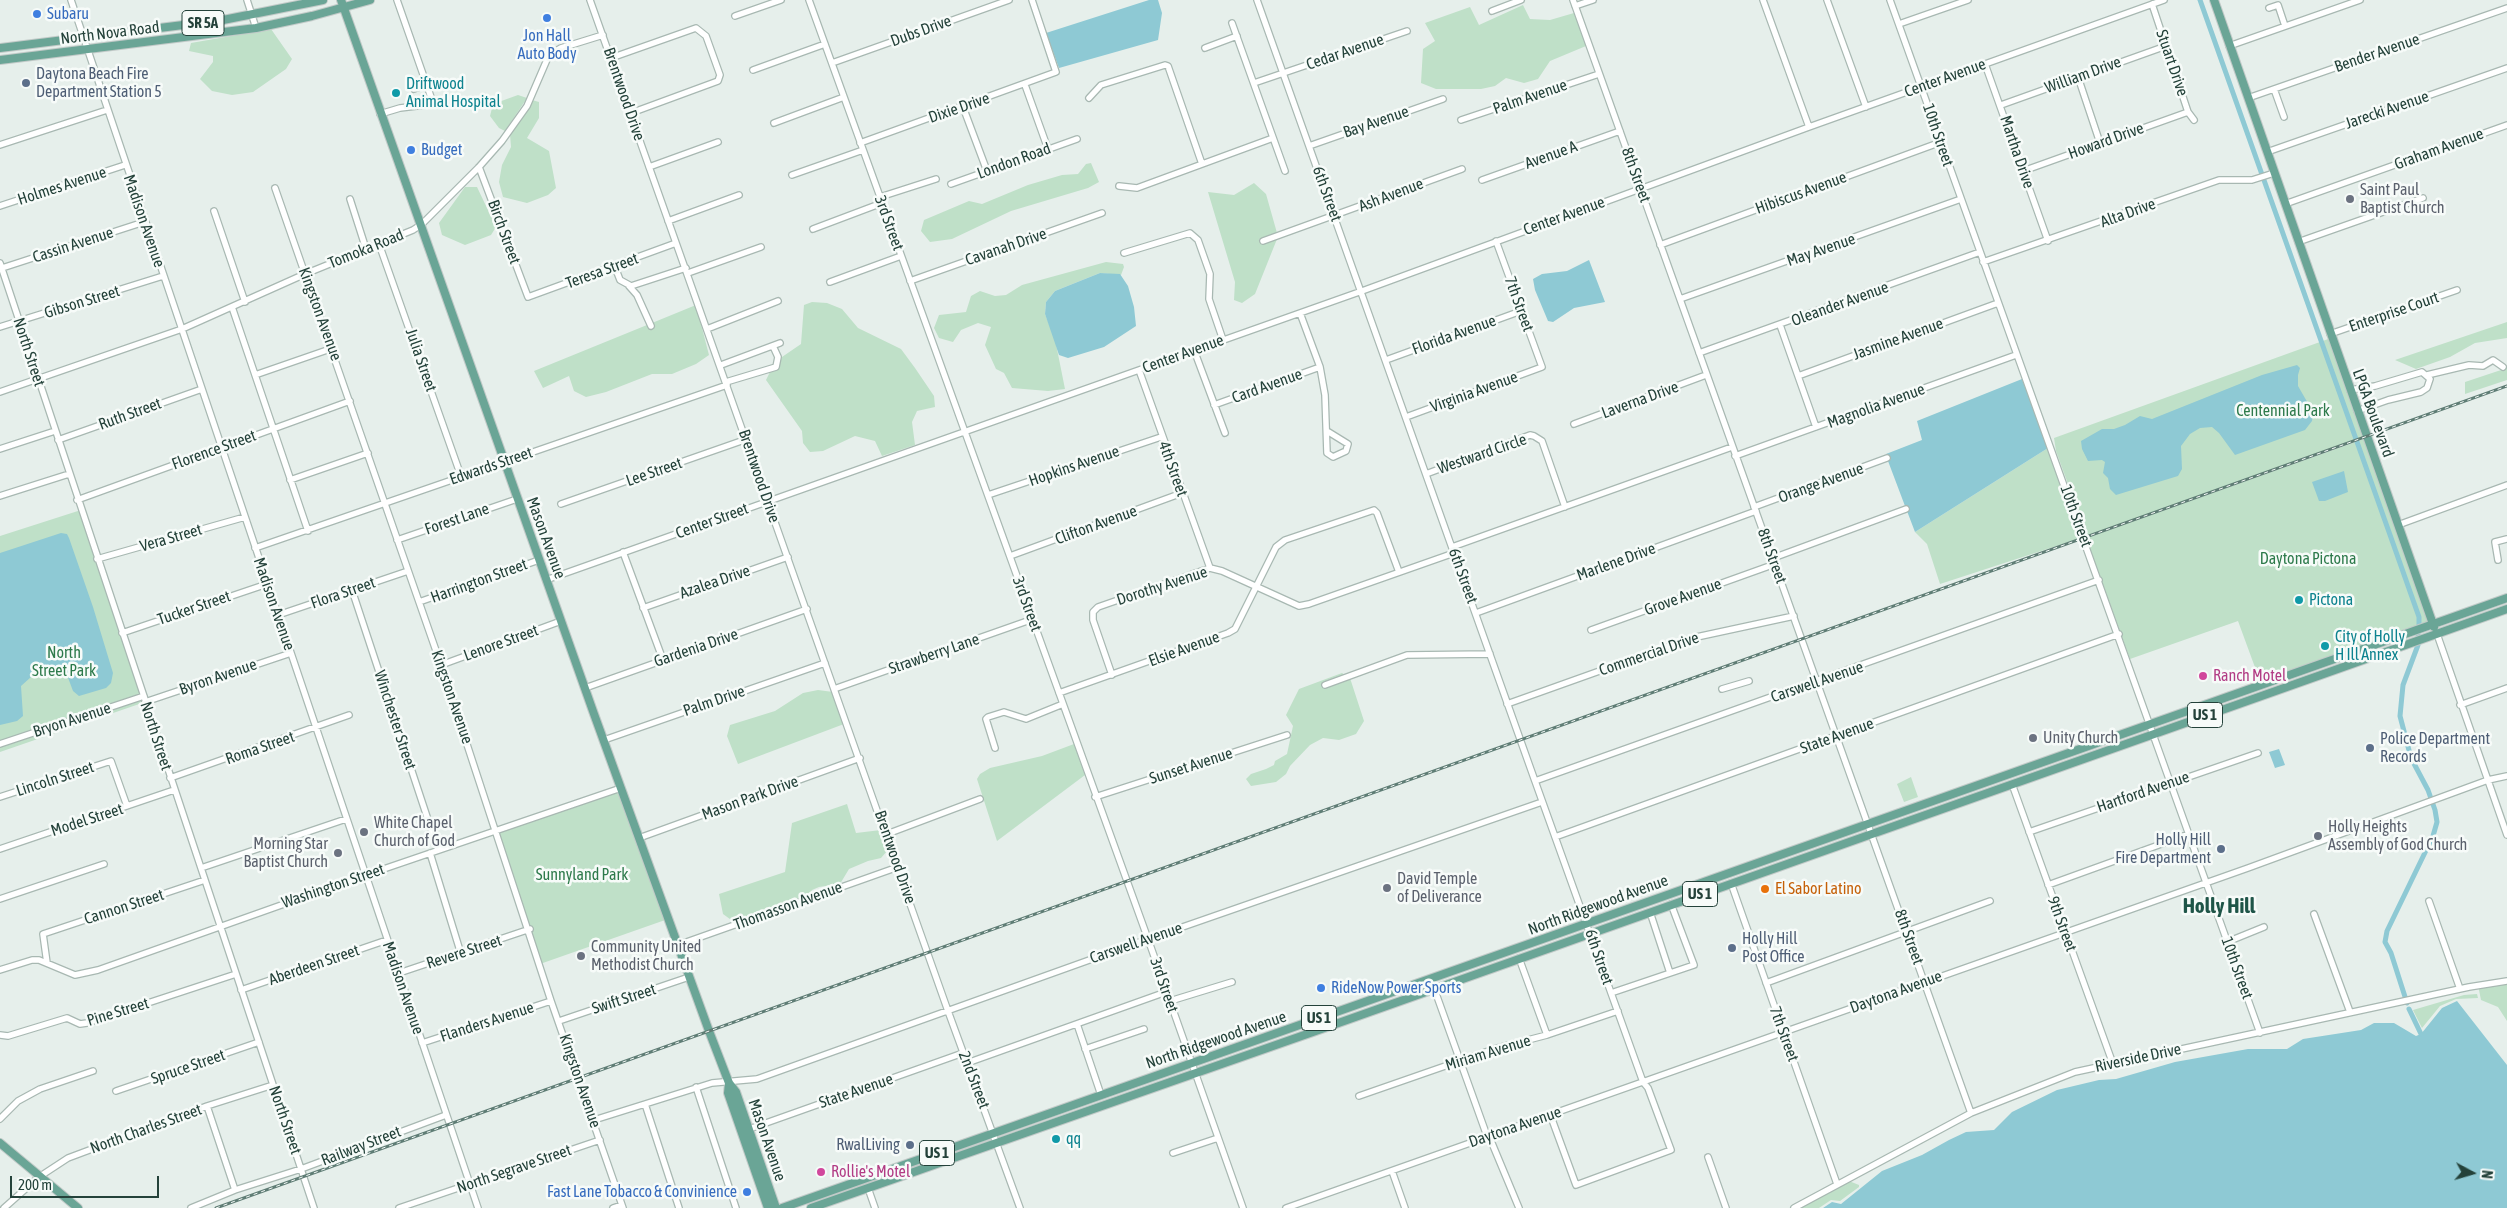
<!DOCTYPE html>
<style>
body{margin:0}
#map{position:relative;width:2507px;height:1208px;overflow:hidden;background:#e6efeb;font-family:"Asap Condensed",sans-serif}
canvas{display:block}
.north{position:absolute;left:2447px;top:1148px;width:50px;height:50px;-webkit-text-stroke:4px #f7fbf9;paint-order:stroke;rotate:96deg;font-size:14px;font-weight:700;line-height:20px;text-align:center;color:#24423a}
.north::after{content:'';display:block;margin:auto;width:18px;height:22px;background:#24423a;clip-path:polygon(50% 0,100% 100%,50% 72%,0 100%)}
.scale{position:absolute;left:10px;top:1176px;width:149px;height:22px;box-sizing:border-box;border:2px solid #24423a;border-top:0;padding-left:6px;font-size:15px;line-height:18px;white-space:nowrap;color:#24423a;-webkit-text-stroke:4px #f7fbf9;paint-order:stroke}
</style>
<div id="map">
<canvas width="2507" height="1208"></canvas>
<div class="north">N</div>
<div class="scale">200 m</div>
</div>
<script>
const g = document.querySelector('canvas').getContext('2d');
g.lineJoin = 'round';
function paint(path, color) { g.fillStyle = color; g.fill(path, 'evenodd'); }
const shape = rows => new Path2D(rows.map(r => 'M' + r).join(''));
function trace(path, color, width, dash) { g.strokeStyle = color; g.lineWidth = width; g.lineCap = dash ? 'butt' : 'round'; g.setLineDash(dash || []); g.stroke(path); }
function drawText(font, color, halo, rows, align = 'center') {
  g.font = font + ' "Asap Condensed",sans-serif'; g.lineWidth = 5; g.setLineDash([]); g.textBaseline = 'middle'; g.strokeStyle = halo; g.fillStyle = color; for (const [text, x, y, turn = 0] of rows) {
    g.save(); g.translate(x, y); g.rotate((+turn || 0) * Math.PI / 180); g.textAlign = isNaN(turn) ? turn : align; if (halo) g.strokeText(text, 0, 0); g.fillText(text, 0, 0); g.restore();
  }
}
paint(shape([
 [1523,5,1530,19,1550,20,1574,13,1586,46,1550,61,1538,79,1524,83,1506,78,1495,86,1481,89,1436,89,1421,83,1423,49,1435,41,1425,23,1470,7,1479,25],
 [271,29,292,59,286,69,253,92,232,95,212,91,200,79,213,62,213,56,189,51,191,43],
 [518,95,527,98,505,131,499,128,490,116,493,104],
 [532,100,539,102,539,118,527,138,549,151,556,188,548,195,527,203,503,197,499,182,502,165,511,147,510,134],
 [1091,163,1099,182,1088,188,1011,211,952,239,930,242,921,231,924,220,969,201,982,204,1028,185,1062,175,1078,174,1086,164],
 [1254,183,1266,194,1277,233,1259,239,1262,244,1277,239,1255,294,1242,303,1234,300,1235,282,1208,192,1234,195],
 [465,187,477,187,496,227,491,235,465,245,442,235,439,223],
 [1106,262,1123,264,1124,267,1121,275,1100,273,1055,291,1046,302,1045,314,1055,339,1065,389,1048,391,1012,388,1004,373,996,369,985,345,991,327,978,323,961,330,953,342,939,338,934,328,939,315,966,312,971,296,980,291,995,296,1006,295,1022,285],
 [812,302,827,303,842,309,858,328,901,349,915,368,934,396,935,407,917,411,912,422,915,445,882,456,875,441,855,436,823,451,810,452,803,443,802,431,766,380,770,372,777,370,782,357,801,344,804,305],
 [696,305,709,355,696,364,672,374,652,374,606,392,586,397,574,391,569,376,543,388,534,371,647,325,649,329,654,327,652,323],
 [2507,322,2507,338,2475,343,2450,357,2416,369,2395,360],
 [2331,338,2366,437,2087,536,2056,451,2054,438],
 [2507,368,2507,380,2465,394,2465,382],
 [2364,439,2429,622,2260,681,2238,621,2130,659,2086,538],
 [2048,448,2081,538,1940,584,1927,544,1915,532],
 [81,510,145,702,0,752,0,536],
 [1342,673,1345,675,1322,684,1324,688,1350,678,1364,721,1356,734,1339,740,1323,738,1310,745,1290,766,1286,774,1276,782,1251,786,1246,779,1251,774,1266,769,1274,765,1275,761,1287,754,1293,726,1286,715,1299,689],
 [818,690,833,692,844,724,738,764,727,736,730,725,775,711,803,693],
 [1074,744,1085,775,997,841,977,779,980,774,990,768,1042,756],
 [1911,777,1918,797,1904,802,1897,784],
 [621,788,668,919,540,964,497,831],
 [847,804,856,833,881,830,887,851,881,858,868,861,849,869,840,884,819,887,812,890,809,895,734,922,723,914,719,894,785,872,792,823],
 [2507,981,2507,1021,2498,1007,2481,1000,2478,985],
 [2477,994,2478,998,2456,999,2440,1006,2422,1028,2413,1010,2464,995],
 [1849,1181,1859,1185,1859,1187,1840,1201,1831,1200,1819,1208,1800,1208]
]), '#bfe0c8');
paint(shape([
 [1149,0,1158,0,1162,13,1158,40,1059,68,1046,33],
 [1589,260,1605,302,1574,308,1553,322,1548,321,1535,290,1533,279,1542,274,1567,271],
 [1100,273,1120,274,1128,286,1134,307,1136,326,1104,347,1068,358,1059,355,1045,314,1046,302,1055,291],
 [2297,365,2300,368,2298,375,2298,386,2313,412,2312,421,2305,430,2235,455,2219,433,2212,427,2200,428,2190,434,2181,446,2182,469,2178,476,2116,495,2110,489,2108,478,2103,473,2105,462,2102,460,2088,461,2082,449,2081,441,2102,429,2114,429,2125,425,2140,416,2152,419,2262,375],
 [2022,379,2048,448,1915,532,1907,511,1909,510,1907,506,1905,506,1888,461,1891,459,1886,454,1922,440,1917,421],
 [2344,471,2348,492,2325,501,2319,501,2312,482],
 [61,533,67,534,69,538,93,607,113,673,111,683,106,688,79,696,73,691,67,675,60,671,31,677,21,686,23,716,17,721,0,725,0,553],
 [2279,749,2285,765,2275,768,2269,752],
 [2457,1001,2507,1065,2507,1208,1823,1208,1832,1202,1841,1204,1882,1171,1922,1155,1949,1140,1966,1132,1994,1130,2012,1112,2057,1090,2099,1080,2116,1079,2175,1062,2248,1049,2287,1049,2303,1039,2361,1030,2374,1023,2394,1023,2416,1036,2421,1034,2442,1008]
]), '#8ec9d4');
trace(shape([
 [2200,0,2389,532,2419,617,2419,625],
 [2418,635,2418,634],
 [2407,1003,2391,953,2385,942,2387,931,2433,836,2437,822,2435,810,2428,790,2411,758,2400,716,2403,685,2418,645],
 [2409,1009,2421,1034]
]), '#8ec9d4', 5);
const minor = shape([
 [71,0,478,1208],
 [247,0,256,28],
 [590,0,948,1011,1020,1208],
 [809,0,1148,939,1243,1208],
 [1257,0,1535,781,1643,1082,1648,1088,1671,1150,1576,1185,1550,1114],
 [1573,0,1971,1113],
 [1763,0,1809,127],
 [1827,0,1866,107],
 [1890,0,2260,1033],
 [2152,4,2188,112,2194,120],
 [1575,6,1593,0],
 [2269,8,2278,5,2285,26],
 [1492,11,1521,0],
 [735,16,781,0],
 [1232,23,1285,171],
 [1899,24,1968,0],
 [2229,46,2360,0],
 [1205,48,1237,36],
 [611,58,696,28,706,36,720,75,718,81,631,113],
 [832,63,1009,0],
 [1985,64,2048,241],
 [753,70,825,44],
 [2078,77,2100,143],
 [1254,83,1407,31],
 [1025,85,1048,149],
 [414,89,427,84],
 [2274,89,2284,117],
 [1089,98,1101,85,1165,65,1168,66,1202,164],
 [2248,98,2507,8],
 [2001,105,2166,46],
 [963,107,987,171],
 [380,114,400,108,425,105,432,100,397,0],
 [1461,120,1599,74],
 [774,123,844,97],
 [860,143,1056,72,1032,0],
 [0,145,107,110],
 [1309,146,1443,99],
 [2267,152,2507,68],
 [479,167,528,297,676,243],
 [649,167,718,142],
 [2023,171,2188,112],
 [792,175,863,150],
 [1482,180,1620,131],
 [951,184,1077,139],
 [1119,186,1137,188,1273,138],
 [275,188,441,665,551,1001,623,1208],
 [880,197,936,179],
 [350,199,366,249],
 [2285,204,2507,125],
 [0,206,125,165],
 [214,211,245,302],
 [668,221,739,195],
 [813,229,882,203],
 [1263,241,1462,169],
 [2298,242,2423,198],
 [379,244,461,476],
 [1660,245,1941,142],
 [1124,253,1190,233,1198,240,1210,274,1209,299,1223,340],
 [1983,262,2219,180,2252,180,2274,173],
 [0,263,314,1208],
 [615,267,620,280,631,286,686,268],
 [2,268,144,222],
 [688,273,761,247],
 [910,281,1102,213],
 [830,282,901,256],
 [629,286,637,295,651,326],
 [1680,299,1961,199],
 [232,307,308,531],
 [1300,313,1320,367,1325,395,1327,453,1333,457,1346,451,1348,444,1327,431],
 [1780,325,1816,427],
 [0,327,163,276],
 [707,329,778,301],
 [2330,334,2457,290],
 [1194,350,1225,433],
 [1699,353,1980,252],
 [1386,360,1521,311],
 [721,365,780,343],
 [1139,370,1210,568],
 [255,375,333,348],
 [2427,375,2469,365,2483,366,2493,360,2503,367],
 [1798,376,1998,303],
 [726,382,776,367,778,357,773,346],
 [2350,390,2375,386,2422,372,2430,379,2427,388,2421,392,2388,400,2357,411],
 [0,392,182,329,305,274,413,230,422,224,479,167,502,141,527,106,549,55,561,48,603,35],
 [1214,405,1320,367],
 [1406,417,1542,367,1496,241],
 [1574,424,1706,375],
 [58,440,202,389],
 [0,449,55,431],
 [1735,456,2016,355],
 [1426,474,1530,435,1534,436,1542,441,1565,507],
 [290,480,368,453],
 [988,495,1161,437],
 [0,496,69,474],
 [77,500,350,401],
 [561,504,747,439],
 [1754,507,1887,458],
 [2398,525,2507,485],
 [397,540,517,499],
 [1452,547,1732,447],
 [255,548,727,385],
 [623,552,663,660],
 [1010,556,1182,493],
 [1773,558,1906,509],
 [97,559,245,517],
 [2498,560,2495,542,2507,539],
 [546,580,1362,291,1809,127,2164,0],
 [352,590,438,850],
 [419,602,539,560],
 [643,608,788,557],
 [1476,613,1756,511],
 [278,615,408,571],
 [1591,630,1775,564],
 [122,633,267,584],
 [2437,634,2507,835],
 [441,665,561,621],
 [1112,675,1093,620,1093,612,1098,607,1210,568,1222,571,1299,606,1309,604,1454,553],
 [1325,685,1407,655,1490,654],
 [585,688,807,609],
 [834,689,1033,619],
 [1722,689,1749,681],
 [1059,693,1228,633,1235,629,1276,547,1285,540,1374,510,1377,513,1399,572],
 [145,702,291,653],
 [1507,704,1692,638,1794,616],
 [2460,705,2507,688],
 [604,740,825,663],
 [0,744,144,696],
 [995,748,986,719,988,717,1004,712,1026,719,1063,704],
 [170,778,349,715],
 [1535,781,2099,580],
 [2012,784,2113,1064],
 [0,797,111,761,127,806],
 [1095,797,1287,735],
 [2029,832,2258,753],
 [887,834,980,799],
 [1555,837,2119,634],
 [639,838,860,758],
 [0,849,174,790],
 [430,853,461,954],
 [201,868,346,819],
 [1731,883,1837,1184],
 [2048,885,2189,834],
 [0,899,104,864],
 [2429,901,2460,989],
 [1650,912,1670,973],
 [2314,914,2350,1012],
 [2227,942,2264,927],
 [678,945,898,867],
 [1519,958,1547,1035],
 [47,963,43,934,205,880],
 [0,970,32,960,39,960,75,975,98,970,366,875,621,788],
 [399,973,530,929],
 [1766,983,1990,901],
 [1434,988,1487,1136],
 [241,990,387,940],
 [1611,993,1694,965,1671,904],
 [1170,1001,1232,982],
 [559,1021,689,977],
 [1077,1024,1101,1095],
 [0,1035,8,1036,67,1018,80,1024,87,1023,236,974],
 [422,1043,551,1001],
 [1085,1049,1144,1029],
 [967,1063,1166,992],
 [696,1087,736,1208],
 [116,1091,259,1042],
 [1359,1096,1497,1048,1547,1035,1618,1011],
 [645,1104,679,1208],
 [207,1106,235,1190],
 [0,1119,18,1101,40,1089,93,1071],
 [594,1120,712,1083,757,1079,1148,939,1542,802],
 [749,1129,963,1053],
 [1489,1136,1519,1208],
 [1173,1153,1218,1138],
 [1708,1157,1726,1208],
 [1392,1171,1405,1208],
 [868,1188,875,1208],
 [4,1208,39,1177,68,1158,207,1106,273,1085],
 [191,1208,235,1190,301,1169,446,1115],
 [399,1208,600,1140],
 [613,1208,622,1205],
 [1286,1208,2248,868,2488,780,2507,776],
 [1794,1208,1971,1113,2075,1072,2469,987,2507,981]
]);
const major = shape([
 [341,0,594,714,709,1031,729,1083,736,1092,776,1208],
 [2214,0,2434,627],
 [0,48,223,20,323,0],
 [0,60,256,28,312,16,370,0],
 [729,1083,728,1093,768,1208],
 [0,1143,78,1208],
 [782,1208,2507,598],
 [811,1208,1330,1026,2507,609]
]);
trace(minor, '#a8b8b2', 8);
trace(major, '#c2cac8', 10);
trace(minor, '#fff', 5.5);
trace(major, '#6aa596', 8);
const rail = shape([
 [216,1208,2507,386]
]);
trace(rail, '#5f7d75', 3);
trace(rail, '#f7fbf9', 1, [4]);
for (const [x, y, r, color] of [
 [37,14,5,"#3f7fe0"],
 [547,18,5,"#3f7fe0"],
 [26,83,5,"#5c6f8a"],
 [396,93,5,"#0f9aa8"],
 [411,150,5,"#3f7fe0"],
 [2350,199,5,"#6b7280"],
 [2299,600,5,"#0f9aa8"],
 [2325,646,5,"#0f9aa8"],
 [2203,676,5,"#d1479c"],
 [2033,738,5,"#6b7280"],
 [2370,748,5,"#5c6f8a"],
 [364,832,5,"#6b7280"],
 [2318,836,5,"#6b7280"],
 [2221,849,5,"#5c6f8a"],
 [338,853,5,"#6b7280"],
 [1387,888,5,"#6b7280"],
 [1765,889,5,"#e8710a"],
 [1732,948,5,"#5c6f8a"],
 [581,956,5,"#6b7280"],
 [1321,988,5,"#3f7fe0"],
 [1056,1139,5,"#0f9aa8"],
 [910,1145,5,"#5c6f8a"],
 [821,1172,5,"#d1479c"],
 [747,1192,5,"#3f7fe0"]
]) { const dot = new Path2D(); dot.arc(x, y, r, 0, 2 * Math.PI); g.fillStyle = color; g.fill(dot); trace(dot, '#f7fbf9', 2); }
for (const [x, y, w] of [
 [203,23,42],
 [2205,715,35],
 [1700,894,35],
 [1319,1018,35],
 [937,1153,35]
]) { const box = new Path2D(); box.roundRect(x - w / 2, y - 12.5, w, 25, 4); g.fillStyle = '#f7fbf9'; g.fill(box); trace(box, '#24423a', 1); }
drawText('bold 15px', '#24423a', null, [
 ["SR 5A",203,23],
 ["US 1",2205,715],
 ["US 1",1700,894],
 ["US 1",1319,1018],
 ["US 1",937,1153]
]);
drawText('16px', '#366cbe', '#f7fbf9', [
 ["Subaru",47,14],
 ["Jon Hall",547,36,"center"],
 ["Auto Body",547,54,"center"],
 ["Budget",421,150],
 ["RideNow Power Sports",1331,988],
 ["Fast Lane Tobacco & Convinience",737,1192,"right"]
], 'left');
drawText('16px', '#24423a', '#f7fbf9', [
 ["Dubs Drive",921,31,-20],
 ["North Nova Road",110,33,-7],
 ["Cedar Avenue",1345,52,-19],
 ["Bender Avenue",2377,53,-19],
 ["Stuart Drive",2172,63,71],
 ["William Drive",2083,75,-20],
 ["Center Avenue",1945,78,-20],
 ["Brentwood Drive",624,94,71],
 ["Palm Avenue",1530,97,-19],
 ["Dixie Drive",959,108,-19],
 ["Jarecki Avenue",2387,110,-19],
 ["Bay Avenue",1376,122,-19],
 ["10th Street",1938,135,71],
 ["Howard Drive",2106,141,-20],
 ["Graham Avenue",2439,149,-20],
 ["Martha Drive",2017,152,71],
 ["Avenue A",1551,155,-20],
 ["London Road",1014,161,-20],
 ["8th Street",1636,175,70],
 ["Holmes Avenue",62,186,-18],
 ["Hibiscus Avenue",1801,193,-20],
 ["6th Street",1327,194,70],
 ["Ash Avenue",1391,195,-21],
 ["Alta Drive",2128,213,-20],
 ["Center Avenue",1564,216,-20],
 ["Madison Avenue",144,221,71],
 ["3rd Street",889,223,70],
 ["Birch Street",504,232,70],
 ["Cassin Avenue",73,245,-18],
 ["Cavanah Drive",1006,247,-19],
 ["Tomoka Road",366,249,-22],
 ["May Avenue",1821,250,-19],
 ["Teresa Street",602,271,-20],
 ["Gibson Street",82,302,-17],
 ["7th Street",1519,304,70],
 ["Oleander Avenue",1840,304,-20],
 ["Enterprise Court",2394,312,-19],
 ["Kingston Avenue",320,314,70],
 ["Florida Avenue",1454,335,-20],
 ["Jasmine Avenue",1898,339,-20],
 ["North Street",29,352,72],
 ["Center Avenue",1183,354,-20],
 ["Julia Street",421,360,71],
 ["Card Avenue",1267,386,-20],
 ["Virginia Avenue",1474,392,-20],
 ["Laverna Drive",1640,400,-20],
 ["Magnolia Avenue",1876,406,-20],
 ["LPGA Boulevard",2373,413,70],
 ["Ruth Street",130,414,-20],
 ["Florence Street",214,450,-20],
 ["Westward Circle",1482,454,-19],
 ["Edwards Street",491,466,-19],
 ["Hopkins Avenue",1074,466,-19],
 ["4th Street",1173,469,70],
 ["Lee Street",654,472,-19],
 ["Brentwood Drive",759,476,71],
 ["Orange Avenue",1821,483,-20],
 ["10th Street",2076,516,70],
 ["Forest Lane",457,519,-19],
 ["Center Street",712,521,-20],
 ["Clifton Avenue",1096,525,-20],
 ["Vera Street",171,538,-16],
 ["Mason Avenue",546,538,70],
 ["8th Street",1772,556,70],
 ["Marlene Drive",1616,562,-20],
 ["6th Street",1463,576,70],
 ["Harrington Street",479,581,-20],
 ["Azalea Drive",715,582,-19],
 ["Dorothy Avenue",1162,586,-18],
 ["Flora Street",343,593,-19],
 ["Grove Avenue",1683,597,-20],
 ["Madison Avenue",274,604,71],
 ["3rd Street",1027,604,70],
 ["Tucker Street",194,608,-19],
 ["Lenore Street",501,643,-20],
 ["Gardenia Drive",696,648,-19],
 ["Elsie Avenue",1184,649,-20],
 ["Strawberry Lane",934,654,-19],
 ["Commercial Drive",1649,654,-19],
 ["Byron Avenue",218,677,-19],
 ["Carswell Avenue",1817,682,-19],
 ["Kingston Avenue",452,697,71],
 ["Palm Drive",714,701,-19],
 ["Bryon Avenue",72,720,-18],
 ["Winchester Street",395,720,72],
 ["North Street",156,736,72],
 ["State Avenue",1837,736,-20],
 ["Roma Street",260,748,-19],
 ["Sunset Avenue",1191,766,-18],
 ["Lincoln Street",55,779,-18],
 ["Hartford Avenue",2143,792,-19],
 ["Mason Park Drive",750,798,-20],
 ["Model Street",87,820,-18],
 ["Brentwood Drive",895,857,71],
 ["Washington Street",333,886,-19],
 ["North Ridgewood Avenue",1598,905,-20],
 ["Thomasson Avenue",788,906,-20],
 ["Cannon Street",124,907,-18],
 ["9th Street",2062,924,70],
 ["8th Street",1909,937,70],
 ["Carswell Avenue",1136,943,-19],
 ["Revere Street",464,952,-18],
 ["6th Street",1599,957,71],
 ["Aberdeen Street",314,965,-19],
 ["10th Street",2237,968,70],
 ["3rd Street",1164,985,71],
 ["Madison Avenue",403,988,71],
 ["Daytona Avenue",1896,992,-20],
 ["Swift Street",624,999,-18],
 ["Pine Street",118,1012,-17],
 ["Flanders Avenue",487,1022,-18],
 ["7th Street",1784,1034,70],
 ["North Ridgewood Avenue",1216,1040,-19],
 ["Miriam Avenue",1488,1053,-17],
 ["Riverside Drive",2138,1058,-12],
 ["Spruce Street",188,1067,-19],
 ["2nd Street",974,1080,69],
 ["Kingston Avenue",580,1081,71],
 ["State Avenue",856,1091,-19],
 ["North Street",285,1120,71],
 ["Daytona Avenue",1515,1127,-19],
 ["North Charles Street",146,1129,-20],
 ["Mason Avenue",767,1140,71],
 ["Railway Street",361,1146,-21],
 ["North Segrave Street",514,1169,-19]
]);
drawText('16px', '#4e5e75', '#f7fbf9', [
 ["Daytona Beach Fire",36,74],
 ["Department Station 5",36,92],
 ["Police Department",2380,739],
 ["Records",2380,757],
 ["Holly Hill",2211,840,"right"],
 ["Fire Department",2211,858,"right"],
 ["Holly Hill",1742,939],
 ["Post Office",1742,957],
 ["RwalLiving",900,1145,"right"]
], 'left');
drawText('16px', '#0d838f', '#f7fbf9', [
 ["Driftwood",406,84],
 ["Animal Hospital",406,102],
 ["Pictona",2309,600],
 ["City of Holly",2335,637],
 ["H Ill Annex",2335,655],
 ["qq",1066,1139]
], 'left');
drawText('16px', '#5b616d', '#f7fbf9', [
 ["Saint Paul",2360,190],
 ["Baptist Church",2360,208],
 ["Unity Church",2043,738],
 ["White Chapel",374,823],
 ["Church of God",374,841],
 ["Holly Heights",2328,827],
 ["Assembly of God Church",2328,845],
 ["Morning Star",328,844,"right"],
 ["Baptist Church",328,862,"right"],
 ["David Temple",1397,879],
 ["of Deliverance",1397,897],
 ["Community United",591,947],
 ["Methodist Church",591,965]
], 'left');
drawText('16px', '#2d7a4b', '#f7fbf9', [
 ["Centennial Park",2283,411],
 ["Daytona Pictona",2308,559],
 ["North",64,653],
 ["Street Park",64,671],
 ["Sunnyland Park",582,875]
]);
drawText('16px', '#b23c85', '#f7fbf9', [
 ["Ranch Motel",2213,676],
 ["Rollie's Motel",831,1172]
], 'left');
drawText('16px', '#c56008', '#f7fbf9', [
 ["El Sabor Latino",1775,889]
], 'left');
drawText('bold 21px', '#1f5548', '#f7fbf9', [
 ["Holly Hill",2219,906]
]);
</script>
